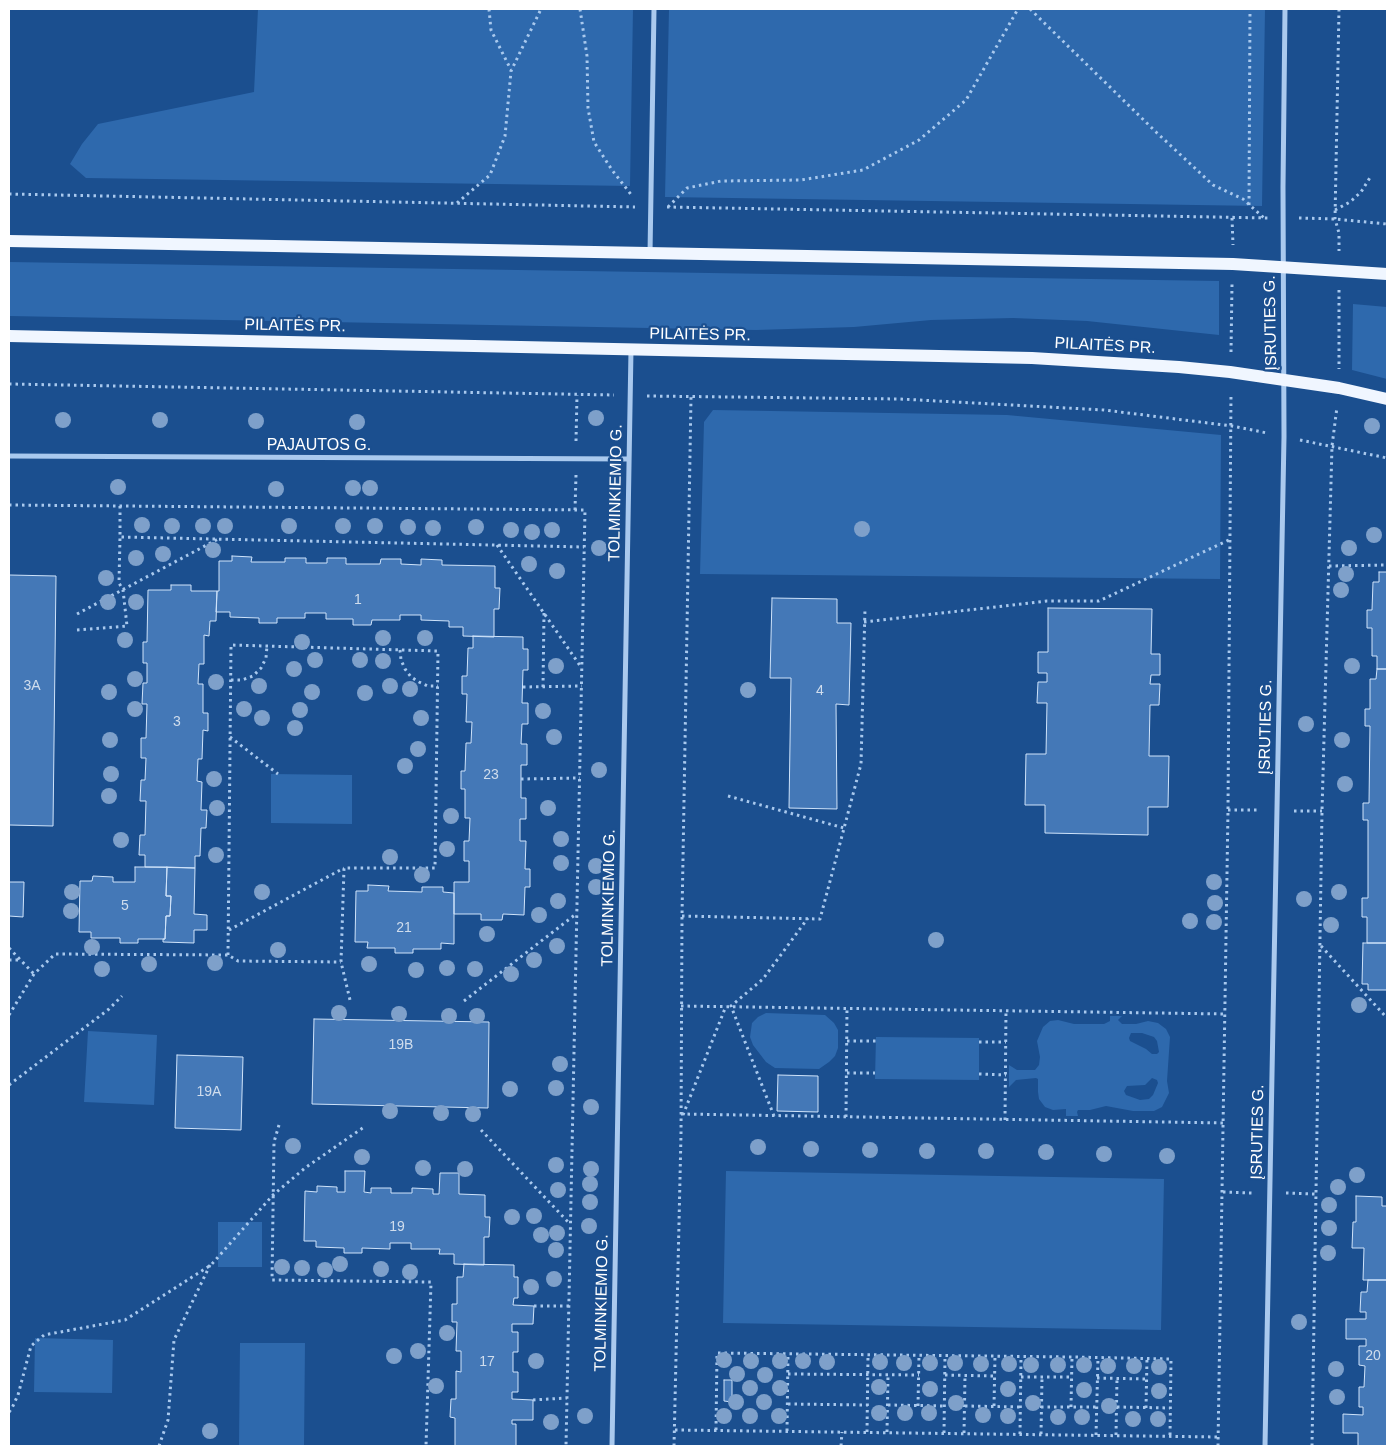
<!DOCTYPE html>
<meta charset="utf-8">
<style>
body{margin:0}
#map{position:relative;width:1396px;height:1455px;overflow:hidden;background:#1b4f8f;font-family:Arial,sans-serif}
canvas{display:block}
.frame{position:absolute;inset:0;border:10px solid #fff;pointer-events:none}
</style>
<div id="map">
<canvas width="1396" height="1455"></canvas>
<div class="frame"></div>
</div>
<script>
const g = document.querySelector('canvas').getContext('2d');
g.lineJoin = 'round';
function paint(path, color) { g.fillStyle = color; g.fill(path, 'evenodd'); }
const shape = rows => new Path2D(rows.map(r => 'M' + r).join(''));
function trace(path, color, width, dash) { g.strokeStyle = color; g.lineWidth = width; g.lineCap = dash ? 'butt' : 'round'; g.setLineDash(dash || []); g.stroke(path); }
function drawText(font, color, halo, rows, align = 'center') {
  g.font = font + ' Arial,sans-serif'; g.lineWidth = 4.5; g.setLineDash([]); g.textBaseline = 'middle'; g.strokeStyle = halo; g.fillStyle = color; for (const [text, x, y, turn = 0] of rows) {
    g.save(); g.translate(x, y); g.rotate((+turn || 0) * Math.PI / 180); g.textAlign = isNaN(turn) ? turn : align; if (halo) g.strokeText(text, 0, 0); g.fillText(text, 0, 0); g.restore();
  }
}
paint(shape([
 [258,9,633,9,630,186,86,178,70,164,82,144,98,124,254,92],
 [669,9,1265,9,1262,206,665,197],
 [9,262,1219,281,1219,335,1087,321,1013,318,931,320,854,327,756,330,9,316],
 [1353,304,1387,307,1387,379,1352,370],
 [713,410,1007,415,1221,435,1220,579,700,574,704,422],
 [271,774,352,775,352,824,271,823],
 [766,1013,825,1015,834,1023,838,1030,838,1048,835,1056,829,1062,819,1069,775,1068,766,1062,753,1045,750,1037,752,1023,758,1017],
 [1110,1016,1122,1016,1118,1020,1122,1024,1136,1024,1148,1021,1158,1023,1166,1029,1170,1037,1167,1081,1169,1093,1162,1107,1154,1111,1133,1111,1106,1106,1090,1110,1078,1110,1077,1112,1078,1116,1066,1116,1066,1109,1053,1110,1045,1107,1039,1099,1038,1092,1038,1079,1036,1078,1016,1080,1009,1087,1009,1065,1017,1070,1035,1070,1039,1065,1040,1057,1037,1041,1043,1027,1050,1021,1058,1020,1074,1024,1104,1024,1110,1021],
 [1131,1033,1142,1033,1154,1037,1157,1041,1159,1052,1157,1054,1152,1054,1146,1049,1130,1041,1129,1038],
 [1152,1078,1157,1080,1158,1083,1153,1095,1149,1099,1140,1100,1126,1095,1124,1091,1127,1086,1145,1085],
 [88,1031,157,1035,154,1105,84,1102],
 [876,1037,979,1038,979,1080,875,1079],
 [726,1171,1164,1179,1161,1330,723,1323],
 [218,1222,262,1222,262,1267,218,1267],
 [35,1338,113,1340,112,1393,34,1392],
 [240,1343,305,1343,304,1446,239,1446]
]), '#2e69ad');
const building = shape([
 [232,556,252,557,251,562,285,562,285,558,306,558,306,563,327,563,327,558,346,558,346,564,380,564,381,559,401,559,401,564,421,565,421,559,442,560,442,565,495,566,495,588,500,588,499,609,494,609,494,637,463,636,463,627,449,627,449,621,421,620,421,615,400,615,400,620,372,620,371,625,353,625,353,619,326,619,326,613,305,613,305,618,277,618,277,623,259,623,259,618,230,617,230,612,216,612,217,591,219,591,219,561,232,561,232,556],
 [1379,572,1387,572,1387,669,1377,669,1377,656,1372,656,1372,628,1367,628,1367,610,1372,610,1373,582,1379,582,1379,572],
 [9,575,56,576,53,826,9,825,9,575],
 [171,585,191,585,191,591,217,591,216,621,210,621,209,636,204,635,204,664,199,664,198,684,203,684,203,713,208,713,208,731,203,730,202,759,198,759,197,781,202,782,201,810,207,810,206,828,201,828,200,856,195,856,195,868,145,867,145,855,139,855,140,835,145,835,146,801,140,801,141,780,145,780,146,758,141,758,141,738,146,738,147,704,142,704,143,683,147,683,147,663,143,663,143,642,147,642,148,590,171,590,171,585],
 [772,598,837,599,837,623,851,623,849,705,836,704,837,809,789,808,791,678,770,678,772,598],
 [1048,608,1152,609,1151,654,1160,654,1160,675,1151,675,1150,684,1160,684,1159,705,1150,705,1149,756,1169,756,1168,807,1148,807,1148,835,1045,833,1045,805,1025,805,1026,754,1046,754,1047,703,1037,703,1038,682,1047,682,1047,673,1038,673,1038,652,1048,652,1048,608],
 [473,636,523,637,523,649,528,649,528,670,523,670,522,703,528,703,528,724,522,724,521,744,527,744,527,765,521,765,521,798,526,798,526,819,520,819,520,841,526,841,525,869,530,869,530,887,525,887,524,915,503,914,502,920,481,920,481,914,454,914,454,882,469,882,469,861,464,861,464,841,469,841,470,818,465,818,465,789,461,789,461,771,465,771,466,743,471,743,472,722,466,722,467,694,462,694,462,676,467,676,468,648,473,648,473,636],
 [1377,669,1387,669,1387,943,1367,943,1367,917,1362,917,1362,898,1368,898,1368,820,1363,820,1363,803,1369,803,1370,726,1365,726,1365,709,1370,709,1370,679,1376,679,1377,669],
 [135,867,167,867,166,896,171,896,170,916,166,916,165,939,138,939,138,943,120,943,120,938,91,938,91,932,79,932,80,881,92,881,93,876,113,877,113,882,135,882,135,867],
 [167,867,195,868,194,914,207,915,207,930,194,930,194,943,163,942,163,939,165,939,166,916,170,916,171,896,166,896,167,867],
 [9,882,24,882,23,917,9,916,9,882],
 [368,885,389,886,388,891,422,892,422,887,443,887,443,892,454,893,454,944,441,943,441,949,413,949,413,953,395,953,395,948,367,948,368,942,355,942,356,891,368,891,368,885],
 [1363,943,1387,943,1387,990,1368,990,1368,984,1362,984,1363,943],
 [314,1019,489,1022,488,1108,312,1104,314,1019],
 [177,1055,243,1057,241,1130,175,1128,177,1055],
 [778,1075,818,1076,818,1112,777,1111,778,1075],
 [345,1171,365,1171,364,1192,371,1193,371,1188,391,1188,391,1193,412,1193,412,1188,433,1189,433,1194,439,1194,440,1173,459,1173,459,1194,485,1195,485,1217,490,1217,489,1237,484,1237,484,1265,454,1264,454,1254,439,1254,440,1249,411,1249,411,1243,390,1243,390,1249,362,1248,362,1253,344,1253,344,1248,316,1247,316,1241,304,1241,305,1191,317,1192,317,1186,337,1187,337,1192,345,1192,345,1171],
 [1356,1196,1382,1197,1382,1206,1387,1206,1387,1280,1363,1280,1364,1248,1352,1248,1353,1222,1356,1222,1356,1196],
 [464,1264,514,1265,514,1277,518,1277,518,1298,514,1298,513,1305,534,1306,533,1324,512,1324,512,1332,518,1332,518,1352,513,1352,513,1372,518,1372,518,1392,512,1392,512,1399,533,1400,533,1420,512,1420,512,1424,516,1424,516,1446,455,1446,455,1418,450,1417,451,1399,456,1399,456,1371,461,1372,461,1351,456,1351,457,1322,452,1322,452,1304,457,1304,457,1277,463,1277,464,1264],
 [1368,1280,1387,1280,1387,1446,1358,1446,1358,1433,1343,1433,1343,1414,1363,1415,1363,1407,1359,1407,1359,1387,1364,1387,1365,1366,1359,1365,1359,1346,1366,1346,1366,1339,1346,1339,1346,1319,1366,1319,1366,1312,1360,1312,1361,1292,1367,1292,1368,1280],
 [724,1380,732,1380,732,1402,724,1401,724,1380]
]);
paint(building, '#4478b7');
trace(building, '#cfe3fa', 1);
trace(shape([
 [489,9,491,30,511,70],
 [580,9,587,56,588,108,594,142,612,170,633,197],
 [1030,9,1156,132,1213,185,1243,199,1264,218],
 [1339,9,1335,219,1339,233,1339,251],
 [9,194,635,207],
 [457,203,490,175,505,136,511,71,541,9],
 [1249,205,1250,9],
 [667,207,1268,218],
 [668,207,687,188,721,181,801,180,863,170,919,140,966,100,1018,9],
 [1335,210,1350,202,1361,192,1371,176],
 [1232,218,1233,245],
 [1299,218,1335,219,1387,224],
 [1339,290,1339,369],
 [1231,352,1232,284],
 [9,384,614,395],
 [647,396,900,399,1104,410,1232,426,1267,433],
 [1300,440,1387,458],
 [576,441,577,395],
 [9,505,585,510,566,1446],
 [120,506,120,537,584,547],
 [575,510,576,475],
 [497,545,581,667],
 [1329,566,1387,565],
 [77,614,218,539],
 [864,622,1047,601,1099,601,1231,539],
 [77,630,127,626,123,590,119,583,120,537],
 [400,650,401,660,405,669,411,677,419,682,428,686,438,686],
 [231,680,242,680,253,676,261,668,266,658,267,646],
 [523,687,582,686],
 [543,687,544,613],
 [230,737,278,774],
 [521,779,580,778],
 [728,796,844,828],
 [1228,810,1260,810],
 [1294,811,1322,811],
 [682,916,820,919,861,764,865,608],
 [229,930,344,868],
 [1321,946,1387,1018],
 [9,948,34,974],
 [228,955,231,645,438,651,435,868,344,868,341,962,350,1000],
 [9,960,21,960],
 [464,1001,576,914],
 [681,1006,1225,1014],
 [9,1015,34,974,55,954,228,955,238,961,341,962],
 [847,1041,876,1041],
 [979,1042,1006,1042],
 [847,1073,875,1073],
 [979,1074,1006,1075],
 [9,1085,109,1009,122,996],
 [681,1114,1224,1123],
 [683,1115,726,1006],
 [774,1116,731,1006,763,979,808,918],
 [846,1117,847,1008],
 [1005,1120,1006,1010],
 [279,1125,274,1142,272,1280,431,1282,426,1446],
 [481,1130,570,1224],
 [1223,1192,1252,1193],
 [1286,1193,1315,1194],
 [534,1306,569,1306],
 [788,1374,919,1375],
 [945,1375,994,1376],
 [1021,1377,1072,1377],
 [1097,1378,1146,1379],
 [533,1400,567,1398],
 [788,1404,868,1405],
 [888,1405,945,1406],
 [918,1406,919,1355],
 [965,1406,1021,1407],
 [994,1406,995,1356],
 [1041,1407,1097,1407],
 [1071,1407,1072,1357],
 [1117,1407,1170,1408],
 [1146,1408,1147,1358],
 [9,1412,12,1408,18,1395,31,1346,44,1335,125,1320,211,1265,273,1195,305,1168,364,1127],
 [675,1430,1218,1437],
 [716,1430,717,1353,1072,1357,1171,1359,1170,1436],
 [787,1431,788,1354],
 [867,1432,868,1355],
 [887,1432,888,1375],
 [944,1433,945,1356],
 [964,1433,965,1376],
 [1020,1434,1021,1357],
 [1041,1434,1042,1377],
 [1096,1435,1098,1358],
 [1116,1435,1117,1378],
 [159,1446,168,1420,174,1340,210,1265],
 [674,1446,681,1134,682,916,691,397],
 [841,1446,842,1432],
 [1218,1446,1228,810,1231,394],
 [1312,1446,1322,811,1332,446,1337,407]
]), '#a9c9ee', 3, [2.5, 4]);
trace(shape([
 [650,253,654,9],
 [9,456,629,459],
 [612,1446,631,350],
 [1265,1446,1284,437,1283,187,1285,9]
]), '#a9c9ee', 5);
trace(shape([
 [9,241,1233,264,1387,274],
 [9,336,1032,358,1179,367,1230,372,1339,388,1387,399]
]), '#f0f6ff', 12);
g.fillStyle = '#7ea0ca';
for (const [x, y] of [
 [596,418],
 [63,420],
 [160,420],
 [256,421],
 [357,422],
 [1372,426],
 [118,487],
 [353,488],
 [370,488],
 [276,489],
 [142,525],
 [172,526],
 [203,526],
 [225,526],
 [289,526],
 [343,526],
 [375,526],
 [408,527],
 [476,527],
 [433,528],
 [862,529],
 [511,530],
 [552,530],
 [532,532],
 [1374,535],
 [599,548],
 [1349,548],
 [213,550],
 [163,554],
 [136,558],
 [529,564],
 [557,571],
 [1346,574],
 [106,578],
 [1341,590],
 [108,602],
 [136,602],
 [383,638],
 [425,638],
 [125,640],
 [302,642],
 [315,660],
 [360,660],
 [383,661],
 [556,666],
 [1352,666],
 [294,669],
 [135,679],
 [216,682],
 [259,686],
 [390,686],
 [410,689],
 [748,690],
 [109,692],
 [312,692],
 [365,693],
 [135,709],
 [244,709],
 [300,710],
 [543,711],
 [262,718],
 [421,718],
 [1306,724],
 [295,728],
 [554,737],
 [110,740],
 [1342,740],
 [418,749],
 [405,766],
 [599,770],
 [111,774],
 [214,779],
 [1345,784],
 [109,796],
 [217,808],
 [548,808],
 [451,816],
 [561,839],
 [121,840],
 [447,849],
 [216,855],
 [390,857],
 [561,863],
 [596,866],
 [422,875],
 [1214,882],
 [596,887],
 [72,892],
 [262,892],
 [1339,892],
 [1304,899],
 [558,901],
 [1215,903],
 [71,911],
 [539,915],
 [1190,921],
 [1214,922],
 [1331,925],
 [487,934],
 [936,940],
 [557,946],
 [92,947],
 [278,950],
 [534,960],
 [215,963],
 [149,964],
 [369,964],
 [447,968],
 [102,969],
 [475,969],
 [416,970],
 [511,974],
 [1359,1005],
 [339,1013],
 [399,1014],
 [449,1016],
 [477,1016],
 [560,1064],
 [556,1088],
 [510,1089],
 [591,1107],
 [390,1111],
 [441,1113],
 [473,1114],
 [293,1146],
 [758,1147],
 [811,1149],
 [870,1150],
 [927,1151],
 [986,1151],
 [1046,1152],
 [1104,1154],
 [1167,1156],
 [362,1157],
 [556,1165],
 [423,1168],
 [465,1169],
 [591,1169],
 [1357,1175],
 [590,1184],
 [1338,1187],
 [558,1190],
 [590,1202],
 [1329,1205],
 [534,1216],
 [512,1217],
 [589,1226],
 [1329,1228],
 [557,1233],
 [541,1235],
 [556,1250],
 [1328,1253],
 [340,1264],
 [282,1267],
 [302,1268],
 [381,1269],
 [325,1270],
 [410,1272],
 [554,1279],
 [531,1287],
 [1299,1322],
 [447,1333],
 [418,1351],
 [394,1356],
 [724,1360],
 [536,1361],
 [751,1361],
 [780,1361],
 [803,1361],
 [827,1362],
 [880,1362],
 [904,1363],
 [930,1363],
 [955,1363],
 [981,1364],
 [1009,1364],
 [1031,1365],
 [1058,1365],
 [1084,1365],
 [1108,1366],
 [1134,1366],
 [1159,1367],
 [1336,1369],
 [737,1374],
 [765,1375],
 [436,1386],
 [879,1387],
 [750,1388],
 [780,1388],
 [930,1389],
 [1008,1389],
 [1084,1390],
 [1159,1391],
 [1337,1397],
 [736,1402],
 [764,1402],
 [956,1403],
 [1033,1403],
 [1109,1406],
 [879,1413],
 [905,1413],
 [929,1413],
 [983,1415],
 [585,1416],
 [724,1416],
 [750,1416],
 [779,1416],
 [1008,1416],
 [1058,1417],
 [1082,1417],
 [1133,1419],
 [1158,1419],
 [551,1422],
 [210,1431]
]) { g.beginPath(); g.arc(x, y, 8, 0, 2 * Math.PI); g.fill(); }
drawText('14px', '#d0dded', null, [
 ["1",358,600],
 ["3A",32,686],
 ["4",820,691],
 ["3",177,722],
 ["23",491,775],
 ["5",125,906],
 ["21",404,928],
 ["19B",401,1045],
 ["19A",209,1092],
 ["19",397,1227],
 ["20",1373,1356],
 ["17",487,1362]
]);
drawText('16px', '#fff', '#1b4f8f', [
 ["ĮSRUTIES G.",1271,323,-91],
 ["PILAITĖS PR.",295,326,1],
 ["PILAITĖS PR.",700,335,1],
 ["PILAITĖS PR.",1105,346,3],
 ["PAJAUTOS G.",319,446],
 ["TOLMINKIEMIO G.",616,493,-89],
 ["ĮSRUTIES G.",1266,727,-89],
 ["TOLMINKIEMIO G.",609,898,-89],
 ["ĮSRUTIES G.",1258,1132,-89],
 ["TOLMINKIEMIO G.",602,1303,-89]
]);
</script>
